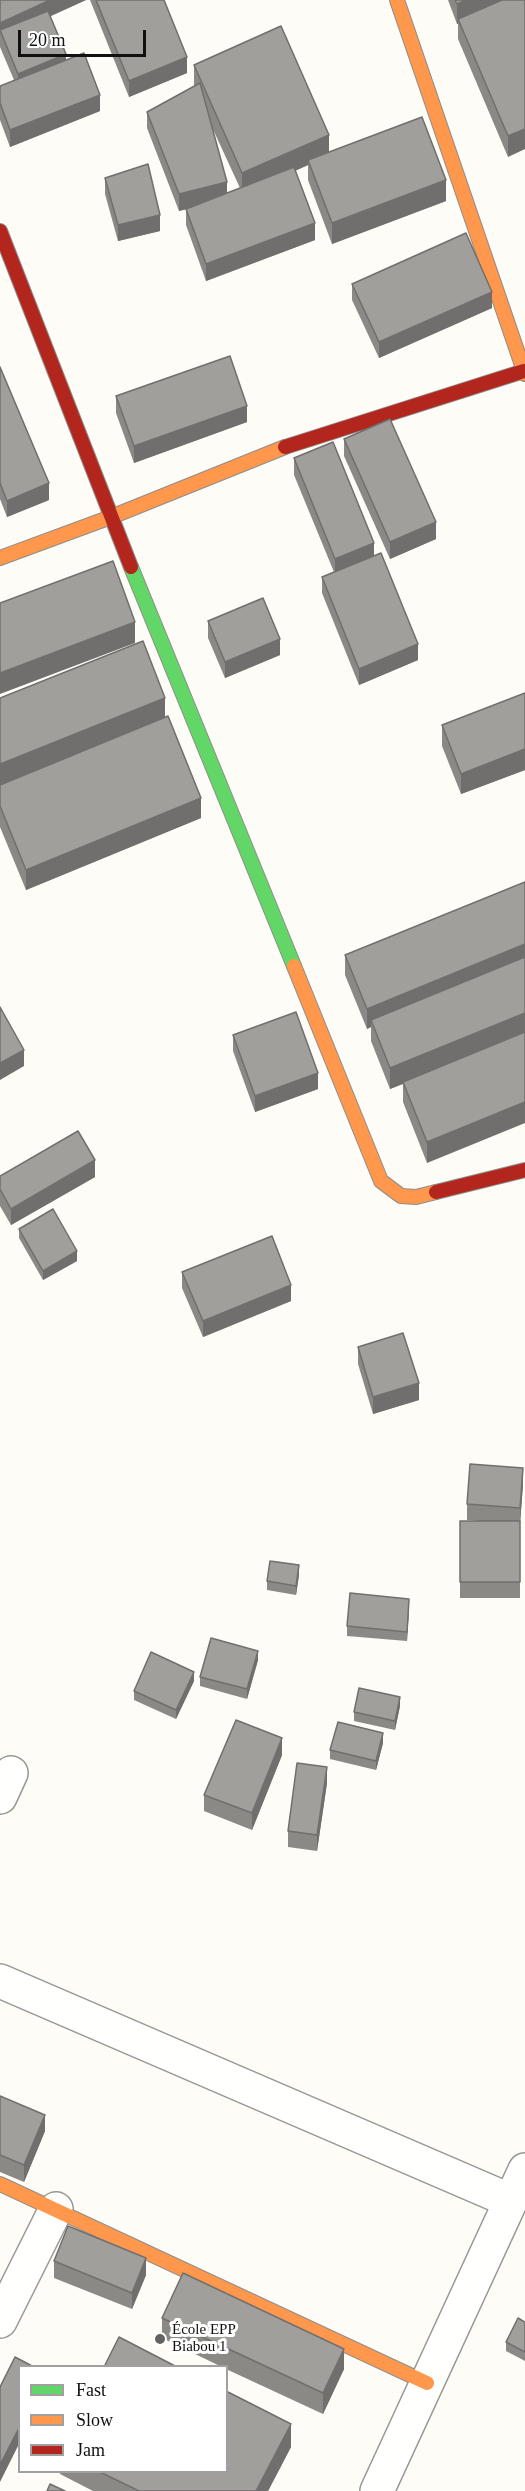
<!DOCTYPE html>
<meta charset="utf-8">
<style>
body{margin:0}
#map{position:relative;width:525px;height:2491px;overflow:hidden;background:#fdfcf7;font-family:Georgia,serif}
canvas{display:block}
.legend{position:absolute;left:18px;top:2365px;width:210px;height:108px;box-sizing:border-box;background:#fff;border:2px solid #a0a0a0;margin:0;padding:8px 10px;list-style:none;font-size:18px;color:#111}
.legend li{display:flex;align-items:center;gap:12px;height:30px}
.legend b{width:30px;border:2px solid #a0a0a0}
.scale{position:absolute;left:18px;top:30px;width:128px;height:27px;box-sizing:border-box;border:3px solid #111;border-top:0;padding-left:8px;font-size:18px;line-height:21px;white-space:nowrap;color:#111;-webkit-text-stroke:4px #fff;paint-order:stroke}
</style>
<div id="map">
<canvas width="525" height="2491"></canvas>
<ul class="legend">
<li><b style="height:8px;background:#63d668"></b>Fast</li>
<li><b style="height:8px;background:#ff974d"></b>Slow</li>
<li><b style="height:8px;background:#b3261e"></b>Jam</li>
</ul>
<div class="scale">20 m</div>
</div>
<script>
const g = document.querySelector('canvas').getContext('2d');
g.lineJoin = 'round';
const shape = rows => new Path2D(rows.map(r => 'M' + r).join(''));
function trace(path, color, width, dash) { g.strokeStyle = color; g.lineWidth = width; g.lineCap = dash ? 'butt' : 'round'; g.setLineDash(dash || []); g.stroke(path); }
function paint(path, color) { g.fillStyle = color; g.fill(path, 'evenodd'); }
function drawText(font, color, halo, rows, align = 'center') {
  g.font = font + ' Georgia,serif'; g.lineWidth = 6; g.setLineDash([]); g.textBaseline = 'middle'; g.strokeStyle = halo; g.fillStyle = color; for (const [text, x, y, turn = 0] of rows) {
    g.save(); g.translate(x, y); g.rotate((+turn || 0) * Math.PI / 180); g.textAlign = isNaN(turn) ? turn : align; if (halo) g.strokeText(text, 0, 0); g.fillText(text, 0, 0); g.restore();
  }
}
const street = shape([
 [0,1797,11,1773],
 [0,1981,511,2201],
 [0,2321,56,2209],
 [377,2491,525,2170]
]);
const fast = shape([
 [131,567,294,966]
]);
const slow = shape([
 [397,0,525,374],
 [0,558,111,517,285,447],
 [294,966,381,1181,401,1196,416,1197,436,1192],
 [0,2184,427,2383]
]);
const jam = shape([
 [0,231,131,567],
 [285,447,524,371],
 [436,1192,525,1170]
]);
trace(street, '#979795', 36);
trace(fast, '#8e8d8b', 16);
trace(slow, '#8e8d8b', 16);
trace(jam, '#8e8d8b', 16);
trace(street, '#fffffe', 33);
trace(fast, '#63d668', 14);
trace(slow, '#ff974d', 14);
trace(jam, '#b3261e', 14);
paint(shape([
 [0,0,86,0,50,16,66,60,100,111,10,147,0,120,0,86,14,80,0,47],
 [90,0,164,0,187,73,129,97],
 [448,0,525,0,508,157,458,39,458,24,457,24],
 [194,65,329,152,446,201,332,244,308,180,308,165,295,171,315,240,206,281,186,225,186,209,187,209,179,211,147,128,147,112,194,86],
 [211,125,240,188,227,193],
 [105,178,160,231,118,241,105,194],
 [352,284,492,308,379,358,352,300],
 [0,367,49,500,7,517,0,499],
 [116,396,247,422,134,463,116,413],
 [344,439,436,539,390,559,344,456],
 [294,458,374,556,418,660,359,685,322,593,322,577,334,572,294,475],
 [208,621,280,655,225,678,208,638],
 [525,693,525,770,461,794,442,746,442,725],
 [165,717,201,818,26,890,0,827,0,785],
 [525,882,427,1163,403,1102,403,1084,390,1089,371,1041,371,1027,367,1029,345,975,345,955],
 [233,1035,318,1089,255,1112,233,1051],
 [0,1176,95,1177,11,1225,0,1206],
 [19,1229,77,1261,43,1280,19,1238],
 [182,1272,291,1301,203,1337,182,1288],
 [358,1347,419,1400,373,1414,358,1364],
 [523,1484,520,1524,520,1598,460,1598,460,1521,480,1521,467,1520,467,1504],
 [299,1575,296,1595,267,1590,267,1581],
 [409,1608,407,1641,347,1636,347,1626],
 [258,1660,247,1699,200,1686,200,1677],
 [194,1681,176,1719,134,1700,134,1691],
 [400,1706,395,1730,354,1721,354,1712],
 [383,1743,376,1770,330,1759,330,1750],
 [282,1755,252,1830,204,1811,204,1795],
 [327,1783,317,1851,288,1847,288,1831],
 [0,2096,45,2131,24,2182,0,2172],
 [54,2261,146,2275,132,2309,54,2278],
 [162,2318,344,2369,323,2414,226,2369,226,2367,222,2367,162,2338],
 [525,2322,525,2361,506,2351,506,2342],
 [291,2447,268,2491,93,2491,60,2474,60,2472,226,2472]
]), '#8a8986');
paint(shape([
 [50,0,86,0,3,38,0,31,0,23],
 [466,0,518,0,458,19,458,24,457,24,457,4],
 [66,54,66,70,18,91,18,74],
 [187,57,187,73,129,97,129,81],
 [100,95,100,111,10,147,10,130],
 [525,129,525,149,508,157,508,136],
 [329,135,329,156,308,160,308,165,242,194,242,173],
 [446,180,446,201,332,244,332,223],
 [227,182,227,198,179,211,179,194],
 [160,215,160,231,118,241,118,225],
 [315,223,315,240,206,281,206,264],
 [492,292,492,308,379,358,379,342],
 [247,406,247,422,134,463,134,446],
 [49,483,49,500,7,517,7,501],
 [436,522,436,539,390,559,390,542],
 [374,543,374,560,335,576,335,559],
 [135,622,135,643,0,694,0,673],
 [280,639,280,655,225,678,225,662],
 [418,644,418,660,359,685,359,669],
 [165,698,165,719,0,785,0,764],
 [525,749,525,770,461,794,461,774],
 [201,798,201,818,26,890,26,870],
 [525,944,525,965,371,1020,371,1027,367,1029,367,1009],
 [525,1013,525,1034,390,1089,390,1068],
 [24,1050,24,1066,0,1080,0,1063],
 [318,1073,318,1089,255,1112,255,1096],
 [525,1102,525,1123,427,1163,427,1142],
 [95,1160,95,1177,11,1225,11,1209],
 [77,1251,77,1261,43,1280,43,1271],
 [291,1285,291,1301,203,1337,203,1321],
 [419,1383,419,1400,373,1414,373,1397],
 [523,1468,523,1484,520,1524,520,1508],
 [299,1565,299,1575,296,1595,296,1586],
 [409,1599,409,1608,407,1641,407,1632],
 [258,1651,258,1660,247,1699,247,1689],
 [194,1672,194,1681,176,1719,176,1710],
 [400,1697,400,1706,395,1730,395,1721],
 [383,1733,383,1743,376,1770,376,1761],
 [282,1738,282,1755,252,1830,252,1813],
 [327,1767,327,1783,317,1851,317,1835],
 [45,2115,45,2131,24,2182,24,2165],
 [146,2258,146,2275,132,2309,132,2293],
 [344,2349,344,2369,323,2414,323,2393],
 [291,2424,291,2447,268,2491,256,2491],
 [20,2426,20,2442,0,2482,0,2465]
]), '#716f6d');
const building = shape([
 [0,0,50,0,0,23,0,0],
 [96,0,164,0,187,57,129,81,96,0],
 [455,0,466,0,457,4,455,0],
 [502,0,525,0,525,129,508,136,458,19,502,0],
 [48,11,66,54,18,74,0,30,48,11],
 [281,26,329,135,242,173,194,65,281,26],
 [84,53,100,95,10,130,0,103,0,86,84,53],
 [200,83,227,182,179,194,147,112,200,83],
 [422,117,446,180,332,223,308,160,422,117],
 [148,164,160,215,118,225,105,178,148,164],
 [294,167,315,223,206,264,186,209,294,167],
 [466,233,492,292,379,342,352,284,466,233],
 [230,356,247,406,134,446,116,396,230,356],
 [0,367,49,483,7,501,0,483,0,367],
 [390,419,436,522,390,542,344,439,390,419],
 [333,442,374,543,335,559,294,458,333,442],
 [381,553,418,644,359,669,322,577,381,553],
 [113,561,135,622,0,673,0,603,113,561],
 [263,598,280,639,225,662,208,621,263,598],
 [143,641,165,698,0,764,0,698,143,641],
 [525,693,525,749,461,774,442,725,525,693],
 [168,716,201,798,26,870,0,806,0,785,168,716],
 [525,882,525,944,367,1009,345,955,525,882],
 [525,957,525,1013,390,1068,371,1020,525,957],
 [0,1007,24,1050,0,1063,0,1007],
 [296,1012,318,1073,255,1096,233,1035,296,1012],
 [525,1032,525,1102,427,1142,403,1082,525,1032],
 [78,1131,95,1160,11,1209,0,1189,0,1176,78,1131],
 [53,1209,77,1251,43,1271,19,1229,53,1209],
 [272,1236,291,1285,203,1321,182,1272,272,1236],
 [403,1333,419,1383,373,1397,358,1347,403,1333],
 [470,1464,523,1468,520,1508,467,1504,470,1464],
 [460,1521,520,1521,520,1582,460,1582,460,1521],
 [270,1561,299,1565,296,1586,267,1581,270,1561],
 [350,1593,409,1599,407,1632,347,1626,350,1593],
 [211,1638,258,1651,247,1689,200,1677,211,1638],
 [151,1652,194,1672,176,1710,134,1691,151,1652],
 [359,1688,400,1697,395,1721,354,1712,359,1688],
 [236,1720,282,1738,252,1813,204,1795,236,1720],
 [338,1722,383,1733,376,1761,330,1750,338,1722],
 [297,1763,327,1767,317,1835,288,1831,297,1763],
 [0,2096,45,2115,24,2165,0,2155,0,2096],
 [68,2226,146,2258,132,2293,54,2261,68,2226],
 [183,2273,344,2349,323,2393,162,2318,183,2273],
 [518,2318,525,2322,525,2352,506,2342,518,2318],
 [119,2337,177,2367,104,2367,119,2337],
 [15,2357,34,2367,20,2367,20,2426,0,2465,0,2387,15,2357],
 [226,2391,291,2424,256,2491,139,2491,100,2472,226,2472,226,2391],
 [50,2484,65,2491,47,2491,50,2484]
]);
paint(building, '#a19f9c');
trace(building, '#716f6d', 1.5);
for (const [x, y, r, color] of [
 [160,2339,6,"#646362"]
]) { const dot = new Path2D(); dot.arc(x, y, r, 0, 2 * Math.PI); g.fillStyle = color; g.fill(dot); trace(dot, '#fff', 2); }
drawText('15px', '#111', '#fff', [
 ["École EPP",172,2330],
 ["Biabou 1",172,2347]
], 'left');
</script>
